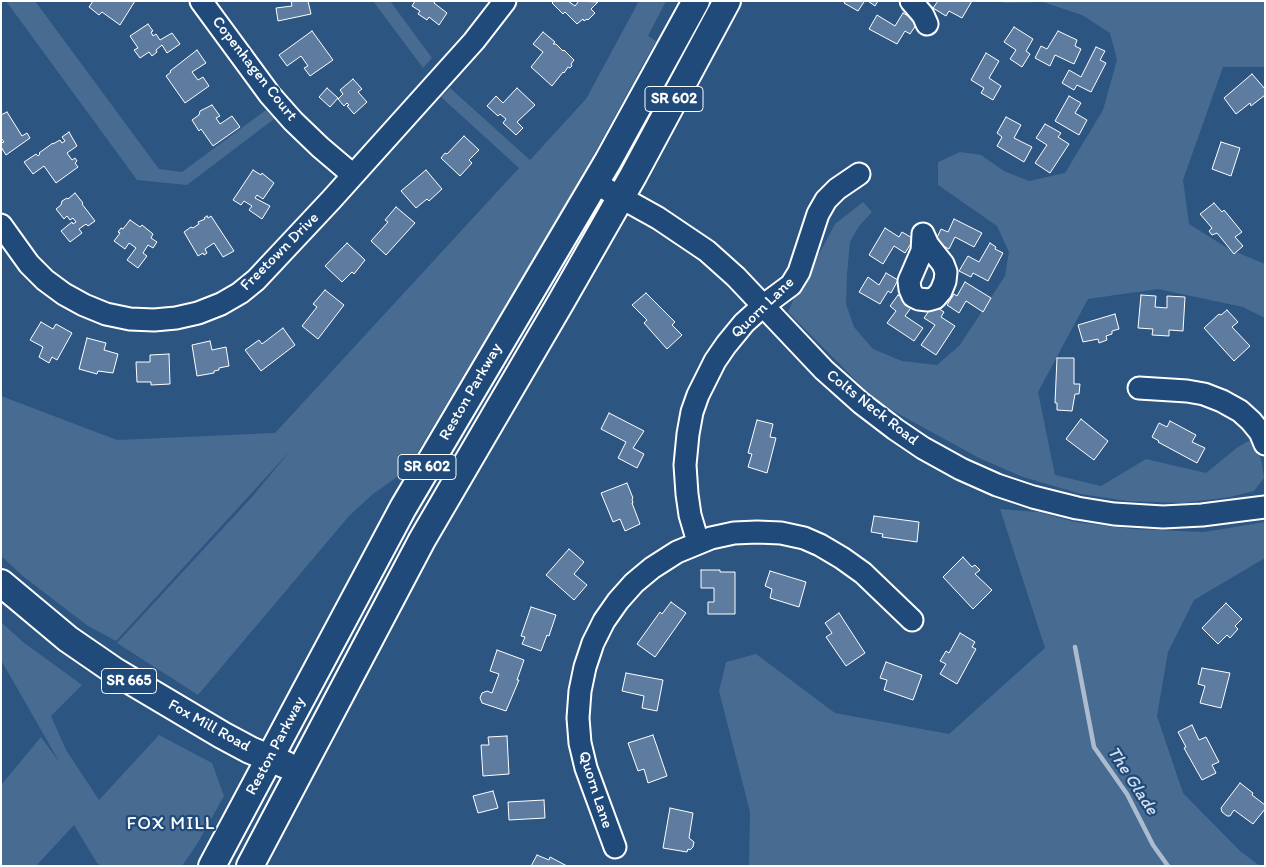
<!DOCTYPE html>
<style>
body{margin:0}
#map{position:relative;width:1266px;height:867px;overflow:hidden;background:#2c5582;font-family:Itim,sans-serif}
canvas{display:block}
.frame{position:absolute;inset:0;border:2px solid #fff;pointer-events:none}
</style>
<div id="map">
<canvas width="1266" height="867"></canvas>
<div class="frame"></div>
</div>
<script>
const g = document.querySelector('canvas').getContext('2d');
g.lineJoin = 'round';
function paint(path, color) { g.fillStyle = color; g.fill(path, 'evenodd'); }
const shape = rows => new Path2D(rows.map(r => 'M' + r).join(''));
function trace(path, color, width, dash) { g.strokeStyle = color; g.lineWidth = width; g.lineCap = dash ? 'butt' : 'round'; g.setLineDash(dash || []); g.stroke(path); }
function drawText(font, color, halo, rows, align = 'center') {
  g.font = font + ' Itim,sans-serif'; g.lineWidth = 4.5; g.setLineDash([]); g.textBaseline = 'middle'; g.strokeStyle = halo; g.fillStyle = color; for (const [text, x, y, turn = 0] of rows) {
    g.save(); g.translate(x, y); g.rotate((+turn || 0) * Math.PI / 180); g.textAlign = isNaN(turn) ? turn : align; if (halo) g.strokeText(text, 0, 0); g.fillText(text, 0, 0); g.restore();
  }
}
paint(shape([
 [6,1,35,1,159,169,182,172,266,110,274,119,187,185,137,180],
 [373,1,390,1,432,58,423,68],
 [639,1,666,1,648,36,656,41,578,183,407,470,373,494,349,516,198,695,117,643,251,498,291,450,116,641,88,626,24,577,1,556,1,396,117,440,275,433,519,168,441,97,450,88,530,160,586,99],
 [998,1,1265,1,1265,67,1223,67,1183,180,1189,224,1229,249,1265,264,1265,318,1243,307,1158,289,1088,299,1038,392,1055,475,1101,486,1146,459,1206,473,1238,447,1252,439,1261,459,1264,478,1254,491,1230,497,1183,503,1127,501,1081,494,1023,477,979,458,877,402,788,312,799,287,820,252,835,224,863,202,872,212,859,226,850,242,847,274,846,304,854,327,873,349,902,361,937,365,960,345,1005,276,1009,252,997,226,938,185,938,162,960,152,981,155,1004,171,1029,181,1065,173,1103,110,1117,60,1110,33,1082,15,1043,2,1006,3],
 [1000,509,1038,512,1075,522,1133,529,1204,532,1265,522,1265,558,1194,600,1168,652,1157,716,1183,793,1240,851,1260,866,749,866,750,812,719,691,726,662,756,654,835,713,949,734,1045,648],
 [1,622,23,642,82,685,51,716,66,750,99,800,159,735,212,763,224,796,197,844,182,866,101,866,97,863,74,825,36,866,1,866,1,785,41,737,60,763,1,660]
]), '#486b92');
trace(shape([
 [1075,647,1094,747,1127,794,1153,845,1168,866]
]), '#acbcce', 4.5);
const building = shape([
 [93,1,135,1,120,25,102,12,99,15,89,7,93,1],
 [291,1,308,1,311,14,278,21,276,8,292,6,291,1],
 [415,1,435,1,434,3,447,13,439,25,429,17,427,20,418,14,420,11,412,6,415,1],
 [554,1,568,1,575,6,578,2,577,1,598,2,591,9,595,13,588,20,587,19,584,21,583,19,577,24,565,12,563,14,552,3,554,1],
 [845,1,862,1,864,2,858,11,844,3,845,1],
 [868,1,878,1,875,6,868,1],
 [938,1,972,1,962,18,949,11,946,16,933,8,938,1],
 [903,13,918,22,910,34,905,31,897,44,869,29,877,15,895,26,903,13],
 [148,24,153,31,151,32,153,36,156,34,160,40,172,33,180,44,167,53,162,45,156,50,157,52,152,56,149,52,140,58,134,50,138,48,130,36,148,24],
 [1014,27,1033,39,1026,51,1030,54,1022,67,1010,59,1016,50,1004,42,1014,27],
 [312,31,333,60,310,76,304,68,308,66,301,56,287,66,279,55,312,31],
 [1058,31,1077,40,1075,46,1081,49,1074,64,1055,55,1050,66,1035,58,1041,46,1047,49,1058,31],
 [543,32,555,42,553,44,556,44,563,51,564,50,574,60,571,64,572,66,570,68,568,67,564,73,563,72,552,86,531,67,543,52,533,44,543,32],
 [1096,47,1105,51,1100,60,1106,63,1091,92,1077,85,1074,90,1062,83,1069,70,1081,77,1096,47],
 [197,50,206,63,192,72,198,80,203,77,209,86,185,103,166,76,171,72,170,71,197,50],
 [986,53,999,61,989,78,1001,86,993,100,981,93,984,88,971,80,986,53],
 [1252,74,1265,89,1265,95,1251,106,1250,103,1236,114,1224,98,1252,74],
 [353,79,362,89,358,92,367,102,354,114,347,106,349,105,347,103,344,106,338,99,343,94,340,90,353,79],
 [327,88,338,98,330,107,319,97,327,88],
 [517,88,535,105,517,122,523,128,516,135,503,123,506,119,500,114,498,116,487,106,496,96,503,103,517,88],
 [1069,96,1081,103,1075,113,1087,120,1079,135,1055,121,1069,96],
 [212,105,220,116,216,118,220,124,232,116,240,127,213,146,201,129,199,131,192,120,199,115,200,111,212,105],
 [7,112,22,136,27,133,30,138,6,155,1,147,1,143,4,142,1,138,1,115,7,112],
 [1006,117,1021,125,1014,138,1032,147,1024,162,997,146,1002,137,997,133,1006,117],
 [1045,124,1061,133,1058,137,1069,144,1050,173,1035,163,1047,145,1036,138,1045,124],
 [69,132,77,146,67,153,72,160,75,158,77,161,75,163,78,167,56,183,44,166,33,174,24,162,36,154,38,156,40,154,39,153,53,143,53,144,60,140,62,143,65,141,62,137,69,132],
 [464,136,479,150,469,160,472,163,460,176,441,158,445,153,447,154,464,136],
 [1221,142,1240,148,1231,176,1212,169,1221,142],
 [253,170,261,175,262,173,274,183,263,199,257,195,255,198,270,206,262,219,249,210,252,206,244,201,241,205,233,200,253,170],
 [426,170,442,189,429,201,427,199,416,208,401,191,426,170],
 [75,193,83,203,82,204,95,221,88,226,86,224,79,229,82,233,70,242,61,231,72,222,73,224,76,222,73,218,70,220,67,216,64,219,56,209,61,205,62,201,67,198,68,199,75,193],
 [1214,203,1222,212,1224,210,1242,232,1235,237,1243,246,1234,254,1217,233,1212,235,1209,231,1212,228,1200,214,1214,203],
 [396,207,415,223,386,255,371,241,388,222,385,220,396,207],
 [207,216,208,218,211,216,234,251,223,257,214,243,205,249,207,253,204,255,203,253,198,256,184,232,191,227,193,228,199,224,198,222,205,219,204,218,207,216],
 [954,219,982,233,974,247,955,237,949,249,935,242,941,229,948,232,954,219],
 [130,220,140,227,142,225,153,234,151,238,157,242,153,248,148,245,143,253,147,256,138,268,127,260,136,248,129,243,125,249,114,241,120,233,118,232,121,228,123,229,130,220],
 [885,228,899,237,902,232,914,239,905,253,894,246,883,264,869,255,885,228],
 [347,243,365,260,354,274,352,272,342,282,325,266,347,243],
 [990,243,996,247,995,249,1003,253,988,281,973,273,971,277,959,271,968,256,979,262,990,243],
 [886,273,898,280,891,293,888,291,880,304,859,292,868,277,879,285,886,273],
 [965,282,991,298,983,312,966,301,959,313,947,305,954,294,957,296,965,282],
 [325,290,344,305,318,339,302,326,317,307,313,304,325,290],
 [646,293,675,322,672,325,682,335,667,349,644,323,647,320,632,305,646,293],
 [898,295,913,305,905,316,923,328,914,341,887,323,896,311,890,306,898,295],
 [1141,295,1156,296,1155,307,1167,308,1167,296,1185,297,1183,331,1169,330,1169,336,1152,335,1153,329,1138,328,1141,295],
 [933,305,944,312,941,317,955,326,936,355,921,345,935,325,924,318,933,305],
 [1227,310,1238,322,1232,327,1250,346,1234,361,1204,328,1219,314,1221,315,1227,310],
 [1115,314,1119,329,1112,331,1112,334,1106,336,1107,340,1099,343,1098,339,1083,342,1078,325,1115,314],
 [41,322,53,329,56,324,72,333,57,360,52,357,49,363,39,357,43,347,30,340,41,322],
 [283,328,295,345,261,371,245,350,259,340,262,344,283,328],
 [87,338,106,343,104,350,118,354,113,373,98,371,97,374,79,369,87,338],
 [210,341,212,350,226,347,229,366,219,368,219,370,214,371,214,373,197,376,192,345,210,341],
 [169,354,170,384,151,385,151,382,137,382,136,362,150,362,150,355,169,354],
 [1057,358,1074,358,1074,384,1080,384,1079,394,1075,394,1072,411,1057,410,1057,403,1055,403,1057,358],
 [609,413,644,431,633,448,644,454,637,468,618,458,626,442,601,429,609,413],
 [1081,419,1108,441,1094,460,1066,439,1081,419],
 [757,420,773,424,770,437,776,438,767,473,748,467,752,454,748,453,757,420],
 [1170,421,1196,435,1192,442,1205,448,1197,463,1158,442,1159,441,1152,437,1159,423,1167,427,1170,421],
 [627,483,633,498,632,499,633,503,632,503,640,524,625,531,620,519,613,522,601,493,627,483],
 [874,516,919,522,917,542,882,537,883,534,871,532,874,516],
 [569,549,584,562,574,574,587,585,574,600,546,575,569,549],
 [963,557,972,567,975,565,980,570,975,574,992,590,973,609,943,577,963,557],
 [701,570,720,570,720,572,735,572,735,614,708,614,708,602,714,602,714,588,701,588,701,570],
 [770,571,806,582,799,607,770,598,772,589,765,586,770,571],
 [671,602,686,613,655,657,637,644,660,612,662,614,671,602],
 [1226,603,1242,619,1235,626,1238,629,1230,638,1227,635,1218,644,1202,628,1226,603],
 [531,607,556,615,549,636,547,635,541,651,522,644,525,637,521,636,531,607],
 [839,613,865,653,846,666,826,637,832,633,825,623,839,613],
 [960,633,975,642,972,647,976,649,957,684,940,674,946,664,940,661,946,651,949,653,960,633],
 [497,650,524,660,517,680,519,680,506,711,482,703,480,698,482,693,487,691,492,693,499,674,490,671,497,650],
 [886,662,922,675,913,700,884,690,887,680,880,678,886,662],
 [1202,668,1230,673,1221,708,1200,703,1205,686,1198,684,1202,668],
 [626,673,663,680,657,711,642,708,644,696,622,691,626,673],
 [1192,725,1199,740,1206,737,1219,762,1212,765,1216,773,1202,780,1184,748,1186,747,1178,732,1192,725],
 [653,735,667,776,648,783,644,769,638,771,628,743,653,735],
 [507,736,509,774,483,776,481,745,489,745,488,737,507,736],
 [1240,783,1253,793,1252,795,1265,805,1265,809,1253,824,1234,810,1230,816,1227,816,1222,812,1221,808,1240,783],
 [493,791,498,808,478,813,473,796,493,791],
 [544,800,545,818,509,820,508,802,544,800],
 [670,808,693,813,689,838,694,842,693,847,690,850,688,849,687,852,663,848,670,808],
 [537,855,549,860,550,857,567,866,531,866,537,855]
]);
paint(building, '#5e7c9f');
trace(building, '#fff', 1);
const minor = shape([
 [201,1,270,95,293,121,320,147,353,175],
 [911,1,923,15,927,24],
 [595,183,658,218,707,251,736,277,824,370,861,403,895,429,923,448,961,469,997,485,1033,497,1077,508,1114,514,1163,517,1202,515,1265,507],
 [1,225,29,264,45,280,64,294,84,305,106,314,130,319,154,320,176,318,198,313,221,304,240,293,256,280,331,200,474,41,505,1],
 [923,234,928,245,943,264,946,272,945,281,941,291,935,298,928,300,919,299,913,296,910,289,909,281,922,251,923,234],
 [1139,388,1187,391,1204,394,1222,401,1240,411,1251,421,1260,432,1265,444],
 [698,542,690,515,687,494,685,465,688,434,692,412,698,395,715,361,726,345,744,323,764,305,791,285,799,272,818,214,826,200,837,189,859,174],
 [615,847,586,768,580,743,578,718,580,691,585,667,593,643,604,621,618,601,634,583,652,568,677,552,711,538,734,533,757,532,781,533,804,538,820,545,842,558,863,573,912,620]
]);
const major = shape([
 [1,583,68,639,116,672,222,735,250,750,286,765],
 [212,866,403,508,608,161,696,1],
 [250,866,422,540,561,302,633,176,727,1]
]);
trace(minor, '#fff', 25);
trace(major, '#fff', 30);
trace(minor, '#1f4a7a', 21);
trace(major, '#1f4a7a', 26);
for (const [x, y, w] of [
 [674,99,58],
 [427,467,58],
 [129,681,55]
]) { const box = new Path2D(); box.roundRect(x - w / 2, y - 12.5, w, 25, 4); g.fillStyle = '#1f4a7a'; g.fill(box); trace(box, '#fff', 1); }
drawText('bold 15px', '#fff', null, [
 ["SR 602",674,99],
 ["SR 602",427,467],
 ["SR 665",129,681]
]);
drawText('16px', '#fff', '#1f4a7a', [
 ["Copenhagen Court",254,69,52],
 ["Freetown Drive",280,252,-45],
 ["Quorn Lane",763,308,-44],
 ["Reston Parkway",471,392,-60],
 ["Colts Neck Road",872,408,38],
 ["Fox Mill Road",209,726,29],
 ["Reston Parkway",276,746,-62],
 ["Quorn Lane",595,790,72]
]);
drawText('italic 18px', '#d5dde6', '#1f4a7a', [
 ["The Glade",1132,781,57]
]);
g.letterSpacing = '1px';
drawText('19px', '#fff', '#1f4a7a', [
 ["FOX MILL",171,824]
]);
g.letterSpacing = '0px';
</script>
